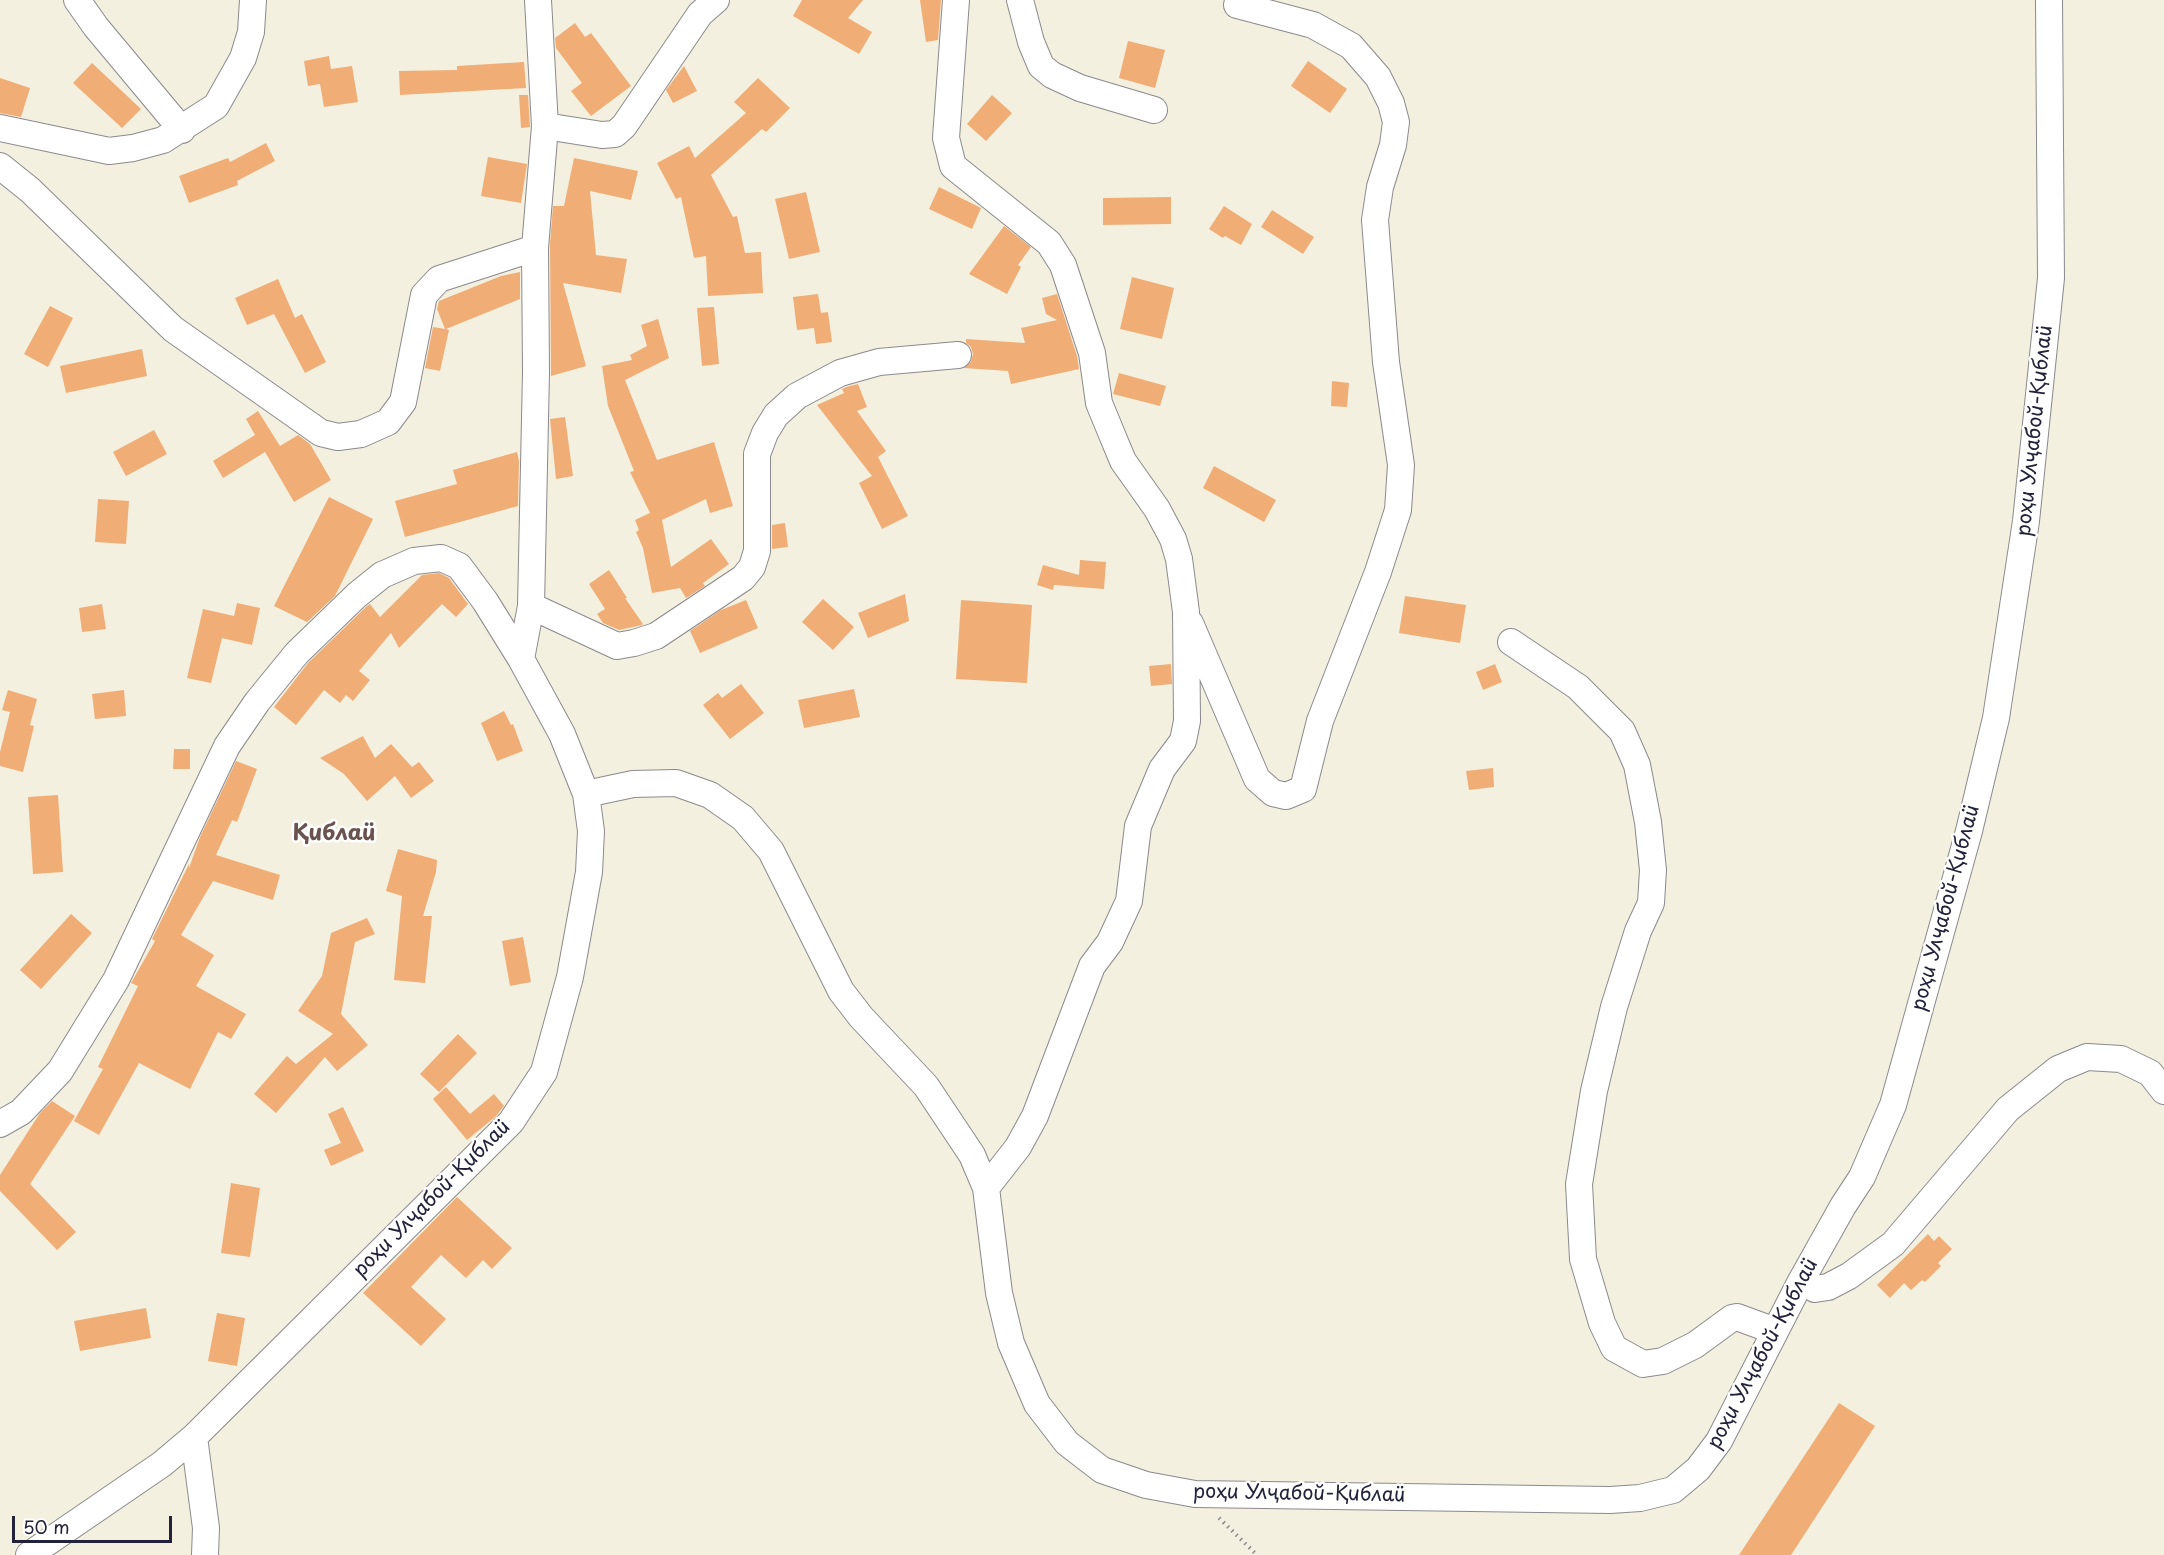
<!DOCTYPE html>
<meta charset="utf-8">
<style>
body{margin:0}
#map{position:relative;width:2164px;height:1555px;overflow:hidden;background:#f4f0df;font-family:"Playpen Sans",sans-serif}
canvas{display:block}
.scale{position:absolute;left:12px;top:1516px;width:160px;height:27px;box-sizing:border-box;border:3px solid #22223b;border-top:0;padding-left:8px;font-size:18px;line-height:21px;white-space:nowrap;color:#22223b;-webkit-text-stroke:4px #fff;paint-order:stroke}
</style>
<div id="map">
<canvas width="2164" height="1555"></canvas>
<div class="scale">50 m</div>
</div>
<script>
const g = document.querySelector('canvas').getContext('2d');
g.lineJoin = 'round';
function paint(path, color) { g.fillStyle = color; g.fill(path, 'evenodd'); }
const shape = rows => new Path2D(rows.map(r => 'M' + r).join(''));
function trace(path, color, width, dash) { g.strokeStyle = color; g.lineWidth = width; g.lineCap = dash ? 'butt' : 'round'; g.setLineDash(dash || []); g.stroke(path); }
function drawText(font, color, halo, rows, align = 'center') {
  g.font = font + ' "Playpen Sans",sans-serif'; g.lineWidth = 5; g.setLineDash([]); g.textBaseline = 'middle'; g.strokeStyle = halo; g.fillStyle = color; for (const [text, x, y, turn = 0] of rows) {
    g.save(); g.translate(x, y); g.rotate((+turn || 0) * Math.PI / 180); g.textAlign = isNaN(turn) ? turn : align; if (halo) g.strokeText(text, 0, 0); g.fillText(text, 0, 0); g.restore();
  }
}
paint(shape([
 [802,0,863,0,848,18,872,32,859,54,793,16],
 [920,0,941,0,938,40,926,42],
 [575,23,585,37,591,33,631,86,591,116,571,91,582,83,556,48,555,38],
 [1128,41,1165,50,1155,88,1119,78],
 [329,56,331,69,352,66,358,102,324,107,320,84,308,86,304,61],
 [1308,61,1347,89,1330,113,1291,86],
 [524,62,526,88,400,95,399,71,457,70,457,66],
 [92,63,141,109,122,128,73,83],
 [684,66,697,91,673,103,666,90],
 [0,78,30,88,21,117,0,113],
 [758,78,790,108,766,132,762,129,711,175,733,217,737,216,745,253,761,252,763,293,708,296,706,256,694,258,681,197,676,199,657,163,689,146,695,158,746,113,734,102],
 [519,95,528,95,530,127,521,128],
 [992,95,1012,113,986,141,967,124],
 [266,143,275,161,237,181,238,185,189,203,179,176,228,158,230,162],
 [488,157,527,164,521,203,481,196],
 [574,158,638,171,631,200,590,191,596,255,627,259,621,293,563,283,586,366,551,376,550,244,553,206,564,206],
 [939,187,981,208,972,229,929,209],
 [806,192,820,252,789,259,775,199],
 [1171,197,1171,224,1103,225,1103,198],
 [1224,206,1252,224,1241,245,1225,236,1223,238,1209,229],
 [1272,210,1314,237,1303,254,1261,227],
 [1004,226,1031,247,1018,265,1021,267,1007,294,969,274],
 [520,272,520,299,446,329,449,330,440,371,425,368,433,327,445,329,437,309,439,301,501,276],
 [1132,277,1174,288,1162,339,1120,329],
 [278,279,295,318,302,314,326,362,305,373,274,314,247,325,235,298],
 [818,294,821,313,828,312,832,342,816,344,814,328,797,330,793,297],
 [1057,294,1077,356,1079,369,1011,384,1008,371,964,368,971,362,973,354,971,347,966,343,966,339,1025,343,1021,328,1057,320,1046,314,1042,298],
 [50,306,73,318,48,367,24,354],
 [714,307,719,364,702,366,697,308],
 [658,319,669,358,625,380,657,460,714,442,733,506,710,513,706,499,662,520,671,567,711,539,729,564,703,583,705,586,686,598,680,588,652,593,643,548,636,532,639,530,635,520,650,513,630,472,634,471,608,406,602,366,632,360,630,355,647,346,641,325],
 [142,349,147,376,66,393,60,366],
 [1119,373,1166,386,1160,406,1113,394],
 [1332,381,1349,383,1347,407,1331,406],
 [858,384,867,407,857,411,886,451,878,457,908,516,882,529,859,483,872,476,817,405,844,393,842,389,846,387],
 [258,411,280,446,298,435,310,444,331,480,294,502,265,452,223,478,213,461,255,435,246,419],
 [565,417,573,476,556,479,550,419],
 [154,430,167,454,126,476,113,452],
 [517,452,519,461,518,506,405,537,395,501,457,484,453,470],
 [1214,466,1276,500,1264,522,1203,488],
 [329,497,373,519,335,596,307,622,274,606],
 [98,499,129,501,126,544,95,542],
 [785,523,788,547,772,549,772,525],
 [1080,560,1106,562,1104,589,1054,585,1053,590,1037,585,1043,565,1079,575],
 [609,570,627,598,625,598,643,624,642,625,619,630,603,623,597,614,605,609,589,584],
 [439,573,449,578,468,604,456,617,442,604,399,648,391,633,359,671,370,680,353,701,346,695,340,703,324,690,296,725,274,707,308,663,367,606,370,604,380,617,422,575],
 [905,594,909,621,868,638,858,613],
 [1405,596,1466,605,1460,643,1399,633],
 [823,599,854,627,833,650,802,622],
 [746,600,758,628,700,653,690,631,721,610],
 [961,600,1032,605,1027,683,956,679],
 [237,603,260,608,252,645,222,638,211,683,187,678,203,609,234,616],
 [102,604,106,629,82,632,79,608],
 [1171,664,1172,684,1151,686,1149,666],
 [1495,664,1502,682,1483,690,1476,672],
 [741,684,764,713,730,739,703,705,718,693,722,698],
 [854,689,860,717,804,728,798,700],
 [8,690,37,699,30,725,34,726,23,772,0,766,0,752,10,712,2,710],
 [124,690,126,716,95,719,92,694],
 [504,711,511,725,513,724,523,751,497,761,481,723],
 [363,736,375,758,391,744,412,767,419,762,434,781,411,798,395,776,367,801,344,774,320,758],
 [174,749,190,749,190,769,173,769],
 [236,761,257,769,237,822,232,820,216,855,280,875,273,900,213,881,181,935,214,955,196,986,246,1014,231,1039,218,1032,190,1089,139,1063,99,1135,74,1121,103,1069,98,1067,138,986,131,983,155,941,152,939,189,864,189,868,200,837],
 [1493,768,1494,787,1469,790,1466,771],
 [58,795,63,872,33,874,28,797],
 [398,849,437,860,436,872,423,916,432,916,425,983,394,980,402,896,386,891],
 [71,914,92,933,41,989,20,970],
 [367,918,375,934,355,942,341,1014,368,1045,337,1071,325,1057,276,1113,254,1094,287,1056,296,1064,333,1034,298,1011,322,976,331,933],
 [523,937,531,982,510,986,502,941],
 [458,1034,477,1053,439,1092,420,1074],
 [446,1087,470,1114,494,1094,504,1106,495,1117,467,1140,433,1099],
 [52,1101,75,1116,30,1184,76,1232,57,1250,0,1191,0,1175,40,1113],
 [343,1107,364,1151,331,1166,324,1150,341,1143,328,1114],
 [231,1183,260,1188,250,1257,221,1253],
 [457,1197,512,1248,492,1269,483,1260,466,1278,441,1255,411,1287,446,1319,421,1346,363,1293],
 [1928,1234,1934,1241,1939,1236,1952,1249,1938,1263,1941,1266,1925,1282,1922,1280,1911,1290,1904,1283,1890,1298,1877,1285],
 [146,1308,151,1338,80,1351,74,1321],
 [217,1313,245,1318,237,1366,208,1361],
 [1839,1403,1875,1426,1791,1555,1739,1555]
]), '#f0ad75');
const minor = shape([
 [77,0,96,27,182,130],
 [956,0,946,138,953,166,1049,243,1063,265,1092,353,1099,403,1113,437,1123,461,1157,509,1173,539,1179,559,1186,612,1187,721,1183,741,1162,769,1138,826,1129,901,1110,942,1092,966,1035,1116,1018,1147,986,1188],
 [1020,0,1031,42,1041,66,1052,75,1080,88,1154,110],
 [545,126,602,135,615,134,624,126,700,14,716,0],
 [0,128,109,151,133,148,163,140,216,106,243,58,251,32,253,0],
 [0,166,30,190,173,329,321,433,338,437,361,434,388,422,403,402,424,295,439,279,535,248],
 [531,606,617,646,634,643,656,636,743,578,752,567,757,551,757,454,765,433,776,415,797,396,840,373,879,362,958,355],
 [1190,623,1257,779,1273,793,1286,796,1303,789,1320,721,1378,572,1398,510,1401,465,1386,362,1375,220,1380,187,1393,145,1396,122,1391,103,1378,77,1351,46,1313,25,1237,5],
 [1511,642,1578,687,1622,731,1637,765,1648,822,1653,870,1651,903,1638,931,1614,1007,1594,1091,1579,1184,1583,1259,1602,1323,1614,1348,1643,1364,1663,1361,1695,1345,1732,1318,1737,1317,1775,1331],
 [521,659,531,606,536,372,535,248,545,126,538,0],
 [586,794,633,784,676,783,710,795,743,818,771,851,841,991,861,1017,926,1086,972,1155,986,1188,999,1293,1011,1343,1037,1404,1067,1443,1102,1470,1146,1485,1195,1494,1610,1500,1640,1498,1673,1490,1698,1469,1719,1441,1801,1281,1843,1206,1862,1177,1893,1105,1969,831,1996,718,2026,521,2051,278,2049,0],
 [0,1124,21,1112,60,1071,116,980,227,746,257,702,297,653,357,595,382,575,414,561,441,558,459,566,485,601,521,659,562,734,586,794,591,831,589,872,570,977,544,1072,511,1122,194,1437,162,1464,29,1555],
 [1801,1281,1815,1289,1828,1287,1849,1276,1893,1244,2008,1109,2058,1069,2087,1057,2121,1059,2150,1073,2164,1091],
 [194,1437,206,1528,205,1555]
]);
trace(minor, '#8b898d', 28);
trace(shape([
 [1219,1518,1257,1555]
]), '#8b898d', 4, [1.5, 4.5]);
trace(minor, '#fff', 26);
drawText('20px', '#22223b', '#fff', [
 ["роҳи Улҷабой-Қиблаӣ",2035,431,-84],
 ["роҳи Улҷабой-Қиблаӣ",1946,908,-75],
 ["роҳи Улҷабой-Қиблаӣ",432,1199,-45],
 ["роҳи Улҷабой-Қиблаӣ",1763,1354,-62],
 ["роҳи Улҷабой-Қиблаӣ",1299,1494,1]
]);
drawText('bold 22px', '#6a534f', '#fff', [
 ["Қиблаӣ",334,834]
]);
</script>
